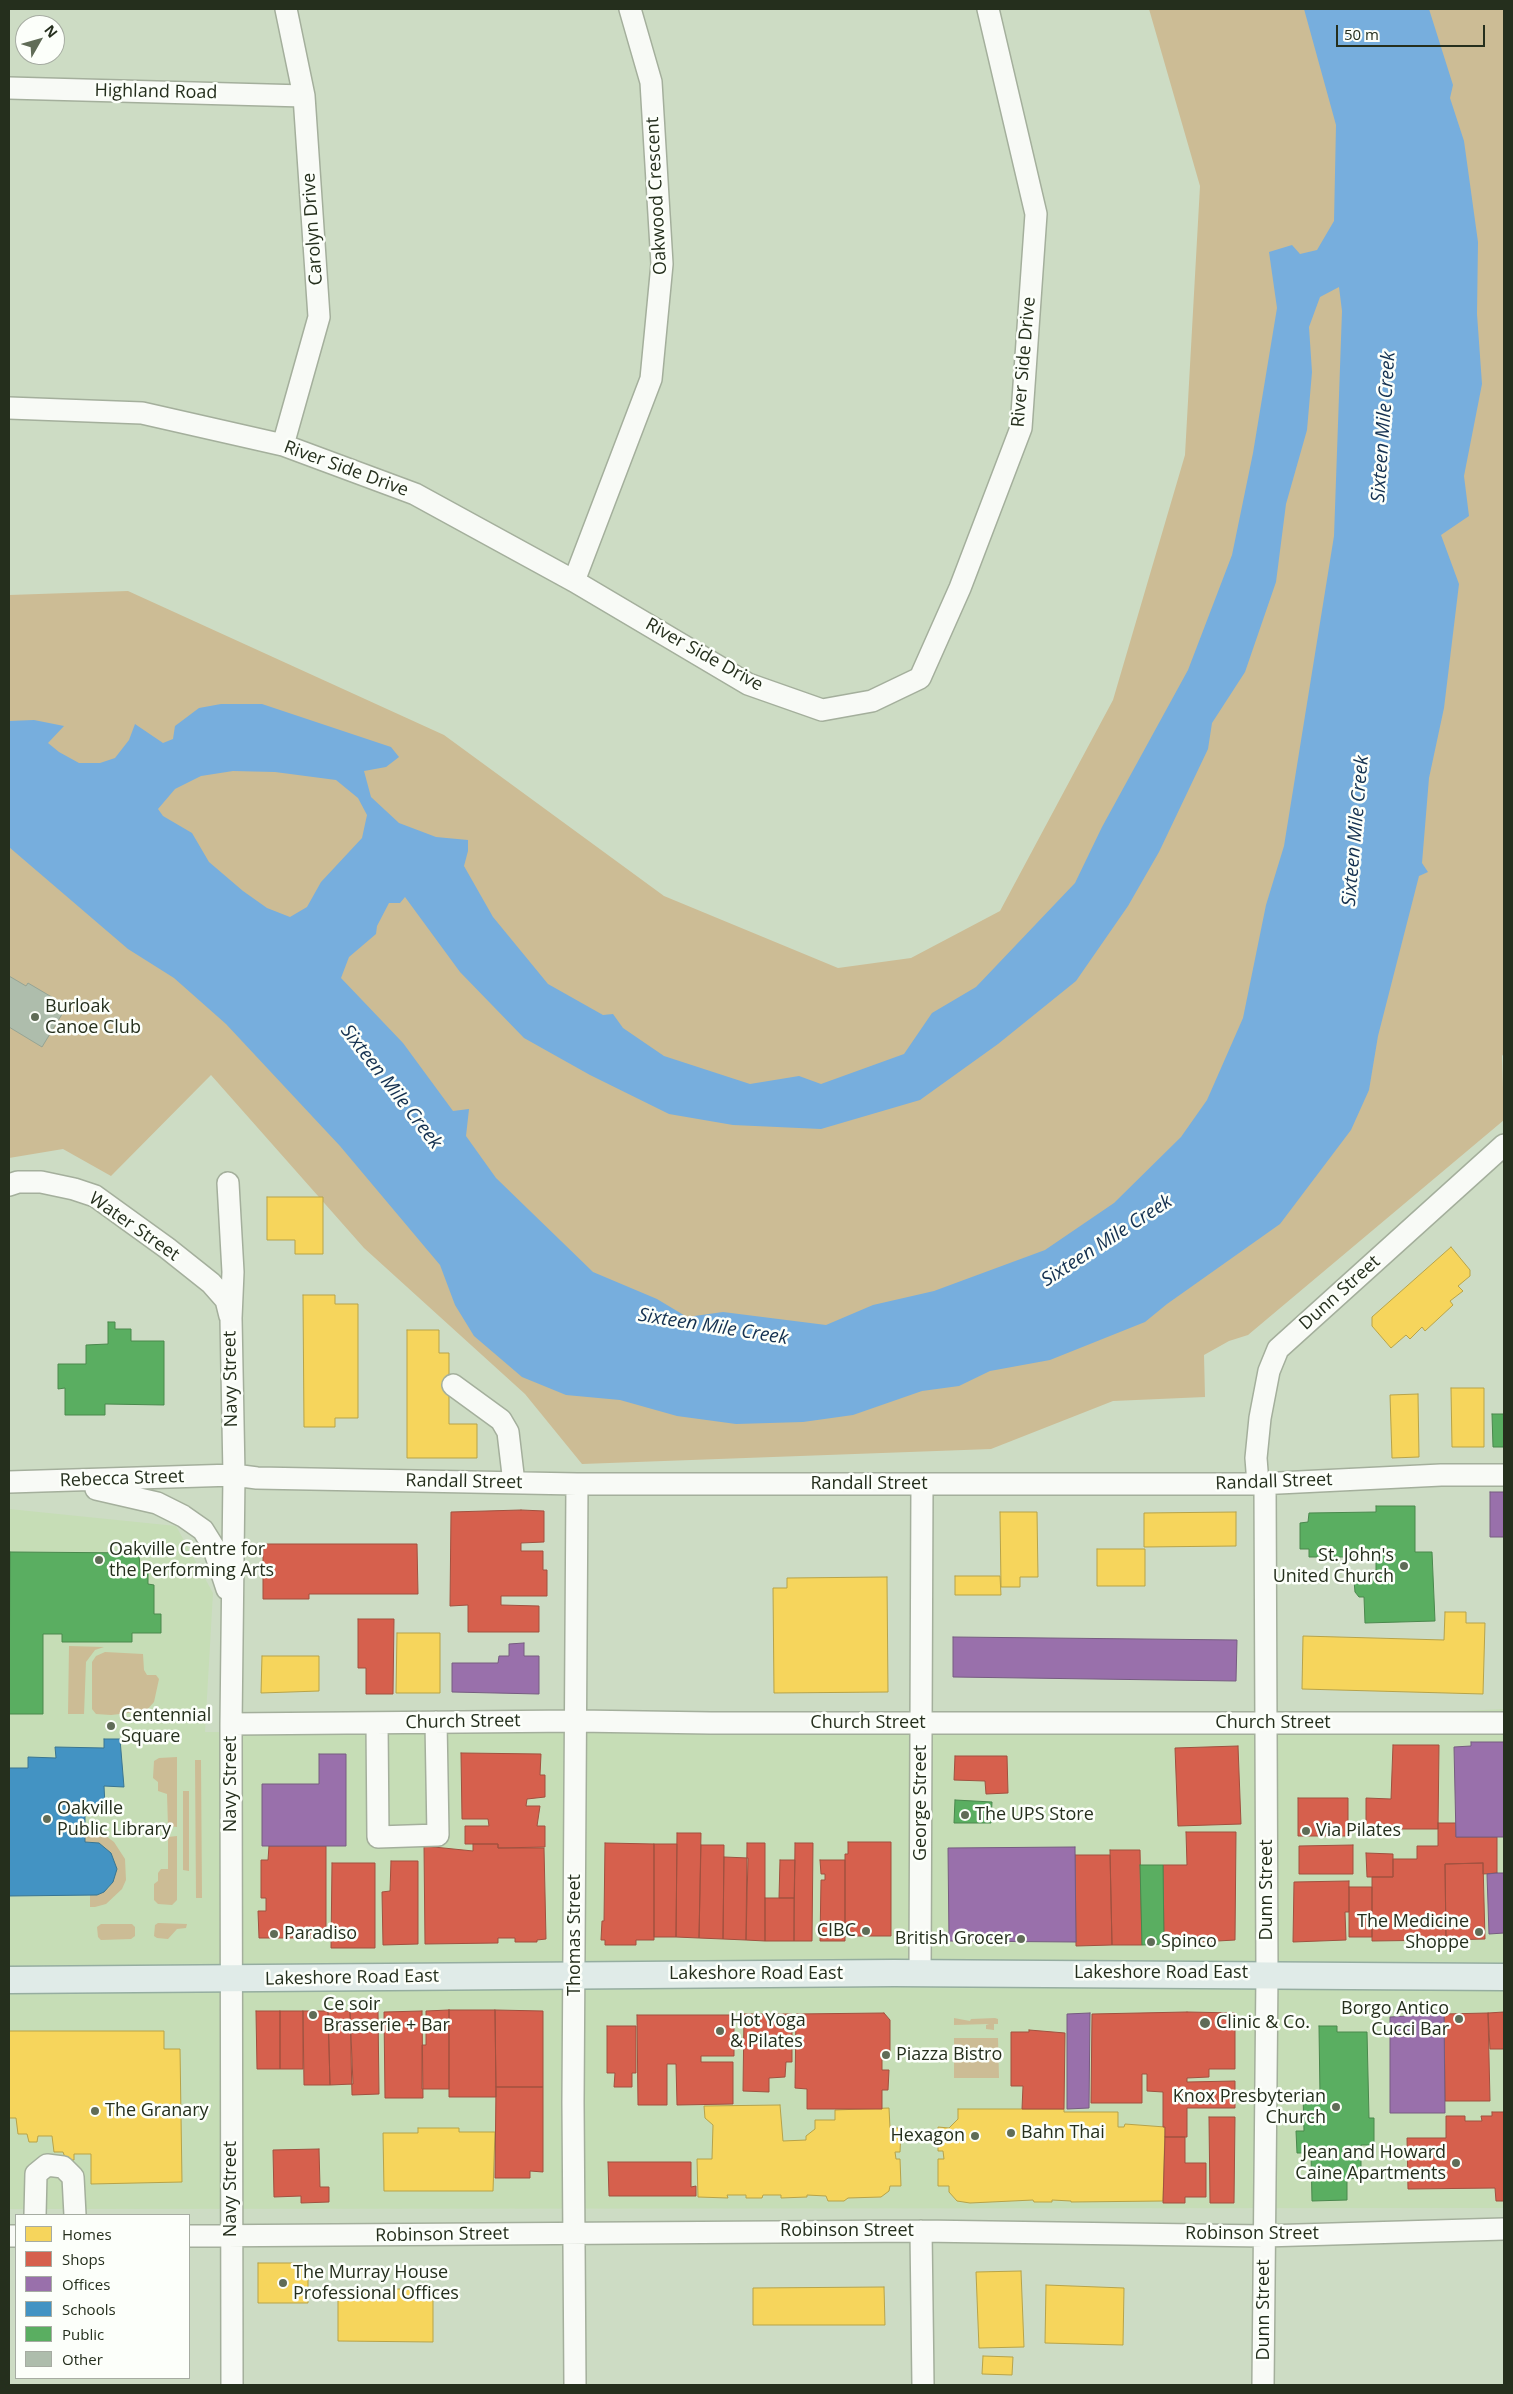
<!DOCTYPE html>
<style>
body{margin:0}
#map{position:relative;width:1513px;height:2394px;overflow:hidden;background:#cddcc4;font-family:"Open Sans",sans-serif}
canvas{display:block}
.frame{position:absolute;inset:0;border:10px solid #252f1d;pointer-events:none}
.legend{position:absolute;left:15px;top:2214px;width:175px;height:165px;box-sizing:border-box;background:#fcfffa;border:1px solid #a6aca2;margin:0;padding:6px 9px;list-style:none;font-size:15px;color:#252f1d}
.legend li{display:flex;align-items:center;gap:10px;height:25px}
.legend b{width:25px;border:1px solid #a6aca2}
.north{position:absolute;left:15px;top:15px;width:50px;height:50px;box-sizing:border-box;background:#fcfffa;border:1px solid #a6aca2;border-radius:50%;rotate:52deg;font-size:14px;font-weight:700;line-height:20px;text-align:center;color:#252f1d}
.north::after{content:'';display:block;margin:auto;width:18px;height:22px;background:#606c57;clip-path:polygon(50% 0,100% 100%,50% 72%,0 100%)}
.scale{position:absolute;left:1336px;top:25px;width:149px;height:22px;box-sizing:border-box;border:2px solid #252f1d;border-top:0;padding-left:6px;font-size:15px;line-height:18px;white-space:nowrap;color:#252f1d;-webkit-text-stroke:4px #fcfffa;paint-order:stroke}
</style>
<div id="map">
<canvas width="1513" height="2394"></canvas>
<div class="frame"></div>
<ul class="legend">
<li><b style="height:14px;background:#f6d55c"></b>Homes</li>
<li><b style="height:14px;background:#d6604d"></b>Shops</li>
<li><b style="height:14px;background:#9970ab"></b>Offices</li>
<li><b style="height:14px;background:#4393c3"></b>Schools</li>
<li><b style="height:14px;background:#5aae61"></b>Public</li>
<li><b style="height:14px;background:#aebdac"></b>Other</li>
</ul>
<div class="north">N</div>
<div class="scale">50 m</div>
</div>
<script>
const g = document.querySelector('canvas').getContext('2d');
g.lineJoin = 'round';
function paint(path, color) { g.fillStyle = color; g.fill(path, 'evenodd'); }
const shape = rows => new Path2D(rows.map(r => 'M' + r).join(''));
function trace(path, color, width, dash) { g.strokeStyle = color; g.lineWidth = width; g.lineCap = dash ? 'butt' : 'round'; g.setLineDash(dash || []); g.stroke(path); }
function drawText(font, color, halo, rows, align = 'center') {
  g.font = font + ' "Open Sans",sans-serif'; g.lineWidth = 5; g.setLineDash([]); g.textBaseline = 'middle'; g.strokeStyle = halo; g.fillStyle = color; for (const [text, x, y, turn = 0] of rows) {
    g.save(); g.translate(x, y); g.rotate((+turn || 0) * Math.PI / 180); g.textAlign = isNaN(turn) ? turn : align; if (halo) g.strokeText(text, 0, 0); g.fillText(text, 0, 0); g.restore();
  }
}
paint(shape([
 [9,1509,176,1526,213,1593,205,1732,984,1734,1504,1709,1504,2208,9,2209]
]), '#c6ddb6');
paint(shape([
 [1149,9,1504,9,1504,1053,1502,1056,1504,1120,1248,1335,1229,1341,1204,1355,1205,1397,1113,1401,991,1449,582,1464,525,1394,364,1248,211,1075,111,1176,63,1149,9,1158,9,595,128,591,444,735,664,896,838,968,911,958,1000,911,1113,700,1185,455,1200,186],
 [69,1646,104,1647,95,1650,86,1662,84,1714,68,1714],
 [105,1652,143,1654,144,1670,147,1675,156,1675,159,1679,154,1702,146,1711,111,1715,96,1714,92,1709,92,1662,96,1656],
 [177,1757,177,1827,168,1826,167,1794,158,1791,158,1782,153,1778,154,1761,159,1758],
 [195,1760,201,1760,202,1898,196,1898],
 [183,1791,189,1791,189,1871,183,1870],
 [85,1832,106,1836,114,1842,125,1859,126,1880,122,1889,106,1904,95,1907,90,1907,90,1895,97,1895,109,1888,117,1869,111,1853,99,1843,85,1842],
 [177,1836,177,1900,172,1905,158,1904,154,1900,154,1884,158,1881,158,1873,161,1869,168,1869,168,1837],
 [158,1923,187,1924,186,1928,177,1929,168,1939,157,1938,154,1936,155,1925],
 [101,1924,132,1924,135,1927,135,1936,131,1939,101,1940,98,1937,97,1927],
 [954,2018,970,2021,971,2019,995,2018,998,2019,998,2024,994,2024,994,2030,986,2029,986,2025,989,2024,954,2025],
 [954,2038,998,2038,999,2078,954,2078]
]), '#ccbc95');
paint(shape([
 [1304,9,1429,9,1453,85,1450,98,1464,141,1478,242,1477,314,1482,384,1464,476,1469,516,1441,535,1459,584,1444,708,1429,778,1422,863,1428,872,1419,876,1378,1036,1369,1090,1351,1130,1280,1224,1167,1304,1145,1322,1050,1360,990,1371,959,1386,922,1391,853,1415,803,1422,736,1424,677,1416,620,1400,566,1395,522,1377,474,1336,455,1305,440,1265,340,1146,226,1024,174,978,128,949,9,847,9,721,34,720,64,726,48,743,59,752,79,763,100,763,115,758,129,740,135,724,163,743,173,739,175,726,199,708,221,704,262,704,391,747,399,757,386,767,364,771,371,797,399,823,436,837,468,840,468,851,464,866,493,917,548,984,603,1015,613,1014,623,1028,664,1056,750,1084,799,1076,821,1084,904,1054,932,1013,976,987,1075,883,1102,827,1188,670,1232,555,1253,453,1277,308,1269,252,1292,245,1300,254,1317,250,1334,221,1336,125],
 [1339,287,1342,311,1334,536,1284,846,1266,905,1243,1018,1207,1100,1181,1137,1114,1203,1045,1250,934,1291,873,1305,826,1325,723,1312,687,1317,657,1299,593,1272,496,1178,466,1136,469,1109,453,1111,403,1043,341,978,349,957,376,934,377,926,389,903,400,903,405,897,460,972,524,1038,590,1075,669,1114,733,1125,821,1129,920,1100,998,1044,1076,981,1128,906,1159,852,1208,749,1212,723,1245,672,1276,582,1286,504,1307,430,1312,372,1309,327,1320,297],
 [233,771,275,772,336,780,358,798,367,815,362,838,321,882,307,907,290,917,267,908,243,891,209,862,192,833,163,816,158,809,175,789,201,776]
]), '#77aedd');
const homes = shape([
 [267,1197,323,1197,323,1254,295,1254,295,1240,267,1240,267,1197],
 [1451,1247,1470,1270,1470,1276,1458,1286,1463,1291,1450,1301,1453,1305,1425,1331,1422,1327,1410,1339,1406,1335,1391,1348,1372,1326,1372,1317,1451,1247],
 [303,1295,335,1295,335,1304,358,1304,358,1418,335,1418,335,1427,304,1427,303,1295],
 [407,1330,439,1330,439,1353,449,1353,449,1424,477,1424,477,1458,407,1458,407,1330],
 [1451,1388,1484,1388,1484,1447,1452,1447,1451,1388],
 [1418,1394,1419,1457,1392,1458,1390,1395,1418,1394],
 [1000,1512,1037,1512,1038,1577,1020,1577,1020,1587,1001,1587,1000,1512],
 [1236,1512,1236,1546,1144,1547,1144,1513,1236,1512],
 [1097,1549,1145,1549,1145,1586,1097,1586,1097,1549],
 [955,1576,1000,1576,1001,1595,955,1595,955,1576],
 [887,1577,888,1692,774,1693,773,1588,787,1588,787,1578,887,1577],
 [1445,1612,1466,1612,1466,1623,1485,1623,1483,1694,1302,1689,1303,1636,1444,1640,1445,1612],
 [397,1633,440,1633,440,1693,396,1693,397,1633],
 [262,1656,319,1656,319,1691,261,1693,262,1656],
 [9,2031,164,2031,164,2049,180,2049,182,2182,91,2184,91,2154,74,2154,74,2160,66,2160,63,2152,54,2152,52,2136,38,2136,37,2142,29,2142,27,2134,18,2134,16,2118,9,2118,9,2031],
 [780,2105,783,2141,806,2140,806,2136,815,2129,815,2120,835,2120,835,2110,889,2108,890,2128,901,2128,900,2152,895,2152,896,2159,900,2159,901,2186,890,2186,889,2191,881,2197,848,2198,844,2201,828,2201,826,2196,807,2195,807,2197,781,2198,781,2195,763,2195,762,2198,746,2198,746,2195,727,2195,728,2198,698,2197,697,2159,712,2159,713,2125,705,2118,704,2106,780,2105],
 [958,2109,1064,2109,1064,2112,1118,2112,1118,2127,1124,2127,1125,2124,1165,2127,1163,2201,1071,2202,1071,2201,1052,2200,1052,2202,1034,2202,1033,2200,970,2203,957,2201,949,2192,949,2186,938,2186,938,2159,944,2159,943,2151,938,2151,938,2127,949,2128,958,2119,958,2109],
 [418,2128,459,2128,459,2132,495,2132,493,2191,384,2191,383,2133,418,2133,418,2128],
 [258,2263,308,2263,308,2303,258,2303,258,2263],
 [1021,2271,1024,2347,979,2348,976,2272,1021,2271],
 [1046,2285,1124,2288,1123,2345,1045,2343,1046,2285],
 [884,2287,885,2325,753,2325,753,2288,884,2287],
 [338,2289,433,2289,433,2342,338,2341,338,2289],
 [983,2356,1013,2357,1012,2375,982,2374,983,2356]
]);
paint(homes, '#f6d55c');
trace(homes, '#b7a349', 1);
const shops = shape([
 [521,1510,544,1511,544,1542,521,1543,521,1551,543,1551,543,1570,547,1570,547,1596,501,1596,501,1605,539,1606,539,1632,468,1632,468,1605,450,1606,451,1512,521,1510],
 [263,1544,417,1544,418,1594,309,1594,309,1599,263,1599,263,1544],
 [358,1619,394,1619,393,1694,366,1694,366,1668,358,1668,358,1619],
 [1393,1745,1439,1745,1438,1829,1366,1829,1366,1798,1391,1799,1393,1745],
 [1238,1746,1241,1824,1178,1826,1175,1748,1238,1746],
 [461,1753,541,1754,540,1775,545,1775,545,1797,527,1799,526,1806,540,1806,537,1826,545,1826,545,1847,498,1848,498,1844,465,1844,465,1826,489,1826,488,1819,462,1819,461,1753],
 [955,1756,1007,1756,1008,1793,986,1794,985,1781,954,1780,955,1756],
 [1298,1798,1348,1798,1348,1836,1298,1836,1298,1798],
 [1438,1823,1456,1823,1456,1837,1497,1837,1497,1873,1483,1874,1483,1863,1445,1864,1446,1940,1372,1941,1372,1877,1393,1877,1393,1859,1417,1859,1417,1846,1438,1846,1438,1823],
 [1186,1832,1236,1832,1235,1940,1164,1944,1163,1865,1187,1865,1186,1832],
 [677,1833,701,1833,699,1938,676,1937,677,1833],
 [848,1842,891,1842,891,1936,845,1936,845,1854,848,1854,848,1842],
 [605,1843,654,1844,654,1940,636,1940,636,1945,605,1945,605,1940,601,1940,602,1921,604,1921,605,1843],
 [747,1843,765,1843,765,1941,746,1940,747,1843],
 [795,1843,813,1843,812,1941,794,1941,795,1843],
 [473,1844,498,1844,498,1848,544,1848,546,1939,537,1940,537,1942,515,1942,515,1938,498,1938,498,1943,425,1944,424,1846,473,1851,473,1844],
 [654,1844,677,1844,676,1937,654,1937,654,1844],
 [701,1845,724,1845,723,1939,699,1938,701,1845],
 [1353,1845,1353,1874,1299,1874,1299,1846,1353,1845],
 [269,1846,326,1846,326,1929,315,1929,315,1938,259,1938,258,1911,266,1911,266,1898,261,1898,261,1860,268,1860,269,1846],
 [1110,1850,1140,1850,1142,1945,1112,1945,1110,1850],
 [1366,1853,1393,1854,1393,1877,1367,1877,1366,1853],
 [1075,1855,1110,1855,1112,1945,1076,1946,1075,1855],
 [724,1857,748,1858,746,1940,723,1939,724,1857],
 [780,1860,795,1860,794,1898,779,1898,780,1860],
 [820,1860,845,1860,845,1941,820,1941,821,1880,825,1880,825,1874,821,1874,820,1860],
 [391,1861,418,1861,418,1944,383,1945,382,1892,390,1891,391,1861],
 [332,1863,375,1863,375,1948,331,1948,332,1863],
 [1483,1863,1485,1939,1446,1940,1445,1864,1483,1863],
 [1349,1881,1349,1912,1345,1912,1346,1940,1293,1942,1294,1882,1349,1881],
 [1349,1887,1372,1887,1372,1937,1349,1937,1349,1887],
 [765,1898,794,1898,794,1941,765,1941,765,1898],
 [449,2010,495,2010,496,2097,449,2097,449,2010],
 [449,2010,449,2089,422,2089,422,2045,426,2045,426,2011,449,2010],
 [495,2010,543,2011,543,2087,496,2087,495,2010],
 [256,2011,280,2011,280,2069,257,2069,256,2011],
 [280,2011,303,2011,303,2069,280,2069,280,2011],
 [303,2011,328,2011,330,2085,304,2085,303,2011],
 [328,2011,350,2011,353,2084,330,2085,328,2011],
 [350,2011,378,2011,379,2094,352,2095,350,2011],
 [422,2011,423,2098,385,2098,384,2012,422,2011],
 [1187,2012,1235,2013,1235,2069,1209,2069,1209,2077,1187,2078,1187,2082,1235,2081,1235,2108,1187,2108,1187,2137,1165,2137,1165,2127,1163,2127,1163,2092,1147,2091,1147,2074,1142,2074,1142,2103,1091,2103,1092,2014,1187,2012],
 [1504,2012,1504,2049,1490,2049,1488,2013,1504,2012],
 [884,2013,890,2020,890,2053,882,2053,882,2070,889,2070,888,2090,882,2090,882,2109,807,2109,807,2089,795,2088,796,2014,884,2013],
 [1488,2013,1490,2101,1445,2101,1444,2014,1488,2013],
 [744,2014,792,2014,792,2062,786,2062,785,2077,769,2078,769,2092,743,2091,744,2014],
 [637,2015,734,2015,734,2056,701,2056,701,2062,733,2062,733,2104,677,2105,676,2064,667,2064,667,2105,638,2105,637,2015],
 [607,2026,636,2026,636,2073,632,2073,632,2087,614,2087,615,2073,607,2073,607,2026],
 [1029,2030,1065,2033,1064,2109,1022,2109,1023,2086,1011,2086,1011,2032,1029,2032,1029,2030],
 [496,2087,543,2087,543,2172,530,2171,530,2178,495,2178,496,2087],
 [1492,2112,1504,2112,1504,2201,1496,2201,1495,2188,1408,2189,1407,2138,1446,2138,1446,2116,1465,2116,1465,2121,1482,2121,1481,2116,1492,2116,1492,2112],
 [1209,2117,1235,2117,1234,2203,1210,2203,1209,2117],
 [1165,2137,1185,2137,1185,2163,1206,2163,1206,2197,1185,2197,1185,2203,1163,2203,1165,2137],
 [319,2149,320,2187,329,2187,329,2202,301,2203,301,2196,274,2197,273,2150,319,2149],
 [608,2162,691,2162,691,2187,696,2186,696,2196,609,2196,608,2162]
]);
paint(shops, '#d6604d');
trace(shops, '#a1513f', 1);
const offices = shape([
 [1490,1492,1504,1492,1504,1537,1490,1537,1490,1492],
 [953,1637,1237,1640,1236,1681,953,1677,953,1637],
 [524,1643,524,1656,539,1656,539,1694,452,1692,452,1663,498,1663,499,1656,509,1656,509,1644,524,1643],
 [1471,1742,1504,1742,1504,1837,1456,1837,1454,1747,1471,1746,1471,1742],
 [319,1754,346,1754,346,1846,262,1846,262,1784,319,1784,319,1754],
 [1075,1847,1076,1942,949,1941,948,1848,1075,1847],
 [1497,1873,1504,1873,1504,1933,1489,1934,1487,1874,1497,1873],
 [1090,2013,1089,2108,1067,2109,1067,2014,1090,2013],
 [1444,2014,1445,2113,1390,2113,1390,2017,1444,2014]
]);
paint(offices, '#9970ab');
trace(offices, '#765c80', 1);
const schools = shape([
 [104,1739,120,1739,124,1787,104,1786,105,1805,85,1806,85,1842,99,1843,111,1853,117,1869,113,1882,104,1892,97,1895,9,1896,9,1768,28,1768,28,1757,56,1758,55,1747,104,1748,104,1739]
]);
paint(schools, '#4393c3');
trace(schools, '#3a7591', 1);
const public = shape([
 [108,1322,115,1322,115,1329,131,1329,131,1341,164,1341,164,1405,105,1404,105,1415,65,1415,65,1388,58,1389,58,1364,86,1364,86,1345,108,1344,108,1322],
 [1492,1414,1504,1414,1504,1447,1493,1447,1492,1414],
 [1376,1506,1415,1506,1415,1552,1432,1552,1435,1621,1365,1623,1364,1597,1359,1597,1355,1592,1354,1581,1359,1576,1376,1575,1376,1557,1309,1557,1309,1549,1300,1549,1300,1523,1308,1522,1309,1513,1376,1512,1376,1506],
 [10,1552,139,1553,140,1570,148,1570,148,1584,154,1585,154,1614,161,1614,161,1633,132,1633,132,1642,62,1642,62,1634,43,1634,43,1714,9,1714,10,1552],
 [955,1800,992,1802,991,1823,954,1823,955,1800],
 [1140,1865,1163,1865,1164,1944,1142,1945,1140,1865],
 [1319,2026,1337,2026,1337,2032,1367,2032,1369,2118,1374,2118,1374,2145,1361,2145,1361,2178,1347,2179,1347,2200,1312,2201,1311,2153,1297,2153,1296,2131,1304,2131,1303,2096,1320,2096,1319,2026]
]);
paint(public, '#5aae61');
trace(public, '#4a884d', 1);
const building = shape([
 [9,976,26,986,28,983,67,1006,42,1047,9,1027,9,976]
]);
paint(building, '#aebdac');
trace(building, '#96a494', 1);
const minor = shape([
 [9,88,304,96],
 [9,408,142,413,283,445,415,494,574,581,748,684,822,710,872,701,920,678,960,588,1021,428,1036,214,988,9],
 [283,445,319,317,304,96,286,9],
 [574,581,651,379,662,264,651,82,630,9],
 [228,1183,233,1272,231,1318,234,1475,231,1724,232,2385],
 [9,1185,18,1182,41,1182,74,1189,95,1196,167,1248,211,1283,226,1300,230,1316],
 [453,1385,501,1420,508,1432,514,1483],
 [9,1482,234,1475,257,1478,577,1484,1258,1484,1441,1475,1504,1475],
 [1258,1484,1256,1458,1260,1418,1269,1371,1278,1349,1504,1145],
 [96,1489,157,1503,183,1516,203,1530,213,1546,227,1589],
 [377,1723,378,1837,438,1835,436,1722],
 [231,1724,577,1721,711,1723,1504,1723],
 [920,1973,922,1484],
 [35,2215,36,2174,47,2165,63,2167,73,2177,75,2215],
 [921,2231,923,2385],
 [9,2236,16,2236],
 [189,2236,921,2231,1264,2236,1504,2229],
 [575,2385,573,2102,577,1484],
 [1263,2385,1267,1974,1265,1484]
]);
const major = shape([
 [9,1980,894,1973,1504,1977]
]);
trace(minor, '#a4af9c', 24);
trace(major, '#95ada0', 29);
trace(minor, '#f8faf6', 21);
trace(major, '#e0ebe8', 26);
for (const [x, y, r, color] of [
 [35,1017,5,"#606c57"],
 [99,1560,5,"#606c57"],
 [1404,1566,5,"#606c57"],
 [111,1726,5,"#606c57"],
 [965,1815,5,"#606c57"],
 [47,1819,5,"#606c57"],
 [1306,1831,5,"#606c57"],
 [866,1931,5,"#606c57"],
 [1479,1932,5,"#606c57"],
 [274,1934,5,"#606c57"],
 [1021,1939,5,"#606c57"],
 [1151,1942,5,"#606c57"],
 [313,2015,5,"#606c57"],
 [1459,2019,5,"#606c57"],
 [1205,2023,6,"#606c57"],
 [720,2031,5,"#606c57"],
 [886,2055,5,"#606c57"],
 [1336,2107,5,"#606c57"],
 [95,2111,5,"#606c57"],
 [1011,2133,5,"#606c57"],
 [975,2136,5,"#606c57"],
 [1456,2163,5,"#606c57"],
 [283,2283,5,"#606c57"]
]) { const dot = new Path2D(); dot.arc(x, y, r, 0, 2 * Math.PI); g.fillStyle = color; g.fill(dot); trace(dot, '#fcfffa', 2); }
drawText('18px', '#252f1d', '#fcfffa', [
 ["Highland Road",156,92,1],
 ["Oakwood Crescent",657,196,-93],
 ["Carolyn Drive",313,229,-94],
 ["River Side Drive",1024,362,-85],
 ["River Side Drive",346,469,20],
 ["River Side Drive",704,655,29],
 ["Water Street",134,1227,35],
 ["Dunn Street",1340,1293,-42],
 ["Navy Street",231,1379,-91],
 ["Rebecca Street",122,1479,-2],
 ["Randall Street",464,1482,1],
 ["Randall Street",1274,1482,-2],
 ["Randall Street",869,1484],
 ["Church Street",463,1722,-1],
 ["Church Street",868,1723],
 ["Church Street",1273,1723],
 ["Navy Street",231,1784,-90],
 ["George Street",921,1803,-90],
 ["Dunn Street",1267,1890,-90],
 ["Thomas Street",575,1935,-90],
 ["Lakeshore Road East",1161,1973],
 ["Lakeshore Road East",756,1974],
 ["Lakeshore Road East",352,1978,-1],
 ["Navy Street",231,2189,-90],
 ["Robinson Street",847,2231],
 ["Robinson Street",1252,2234],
 ["Robinson Street",442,2235,-1],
 ["Dunn Street",1264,2310,-90]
]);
drawText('18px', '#252f1d', '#fcfffa', [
 ["Burloak",45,1007],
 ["Canoe Club",45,1028],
 ["Oakville Centre for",109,1550],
 ["the Performing Arts",109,1571],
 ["St. John's",1394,1556,"right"],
 ["United Church",1394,1577,"right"],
 ["Centennial",121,1716],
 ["Square",121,1737],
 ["Oakville",57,1809],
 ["Public Library",57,1830],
 ["The UPS Store",975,1815],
 ["Via Pilates",1316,1831],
 ["The Medicine",1469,1922,"right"],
 ["Shoppe",1469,1943,"right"],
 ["CIBC",856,1931,"right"],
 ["Paradiso",284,1934],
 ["British Grocer",1011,1939,"right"],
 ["Spinco",1161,1942],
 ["Ce soir",323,2005],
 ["Brasserie + Bar",323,2026],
 ["Borgo Antico",1449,2009,"right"],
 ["Cucci Bar",1449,2030,"right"],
 ["Hot Yoga",730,2021],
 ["& Pilates",730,2042],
 ["Clinic & Co.",1216,2023],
 ["Piazza Bistro",896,2055],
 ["Knox Presbyterian",1326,2097,"right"],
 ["Church",1326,2118,"right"],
 ["The Granary",105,2111],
 ["Bahn Thai",1021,2133],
 ["Hexagon",965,2136,"right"],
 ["Jean and Howard",1446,2153,"right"],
 ["Caine Apartments",1446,2174,"right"],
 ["The Murray House",293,2273],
 ["Professional Offices",293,2294]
], 'left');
drawText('italic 19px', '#143150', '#fcfffa', [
 ["Sixteen Mile Creek",1384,427,-86],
 ["Sixteen Mile Creek",1356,831,-85],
 ["Sixteen Mile Creek",391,1087,52],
 ["Sixteen Mile Creek",1107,1241,-33],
 ["Sixteen Mile Creek",713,1327,9]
]);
</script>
